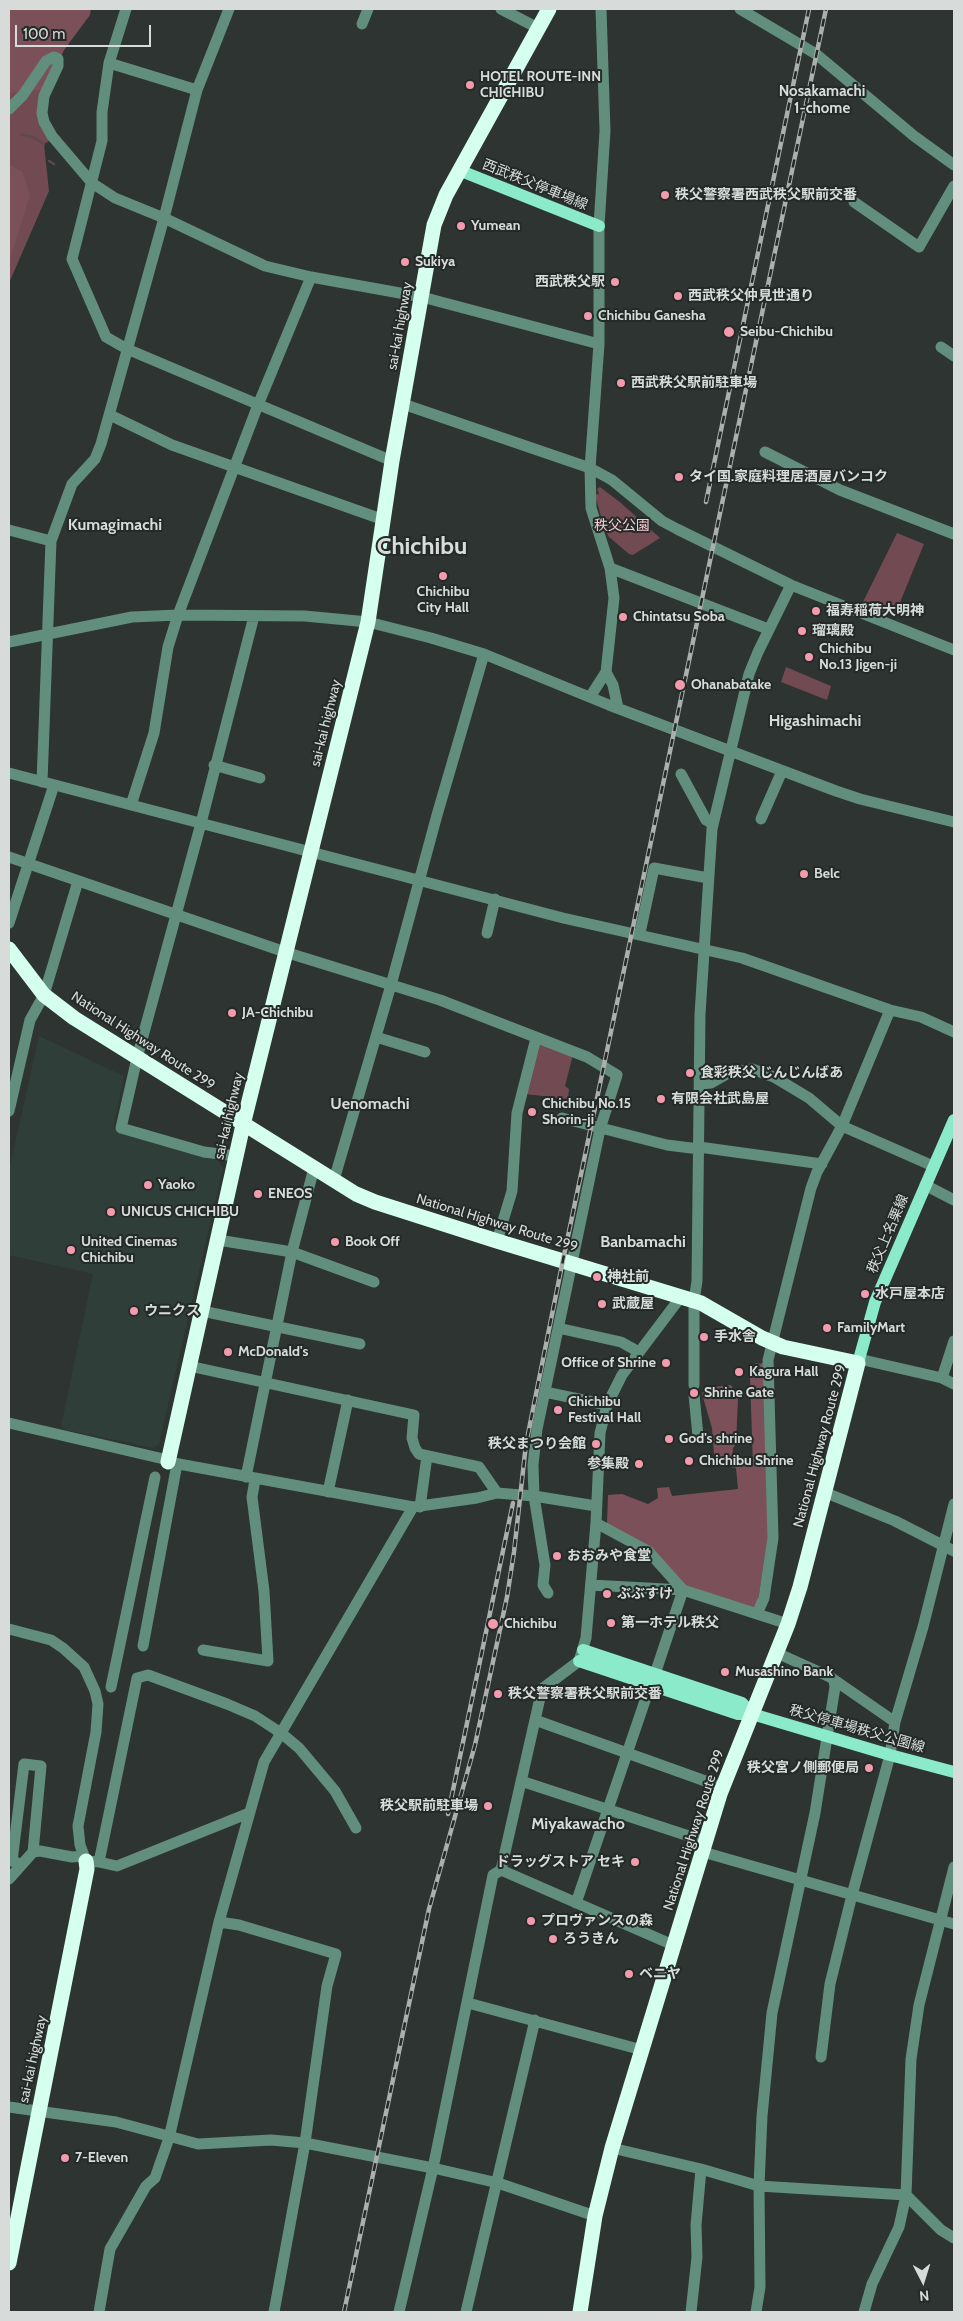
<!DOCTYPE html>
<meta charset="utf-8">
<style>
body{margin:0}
#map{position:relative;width:963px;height:2321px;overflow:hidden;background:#2d3431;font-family:Cabin,sans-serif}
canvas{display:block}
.frame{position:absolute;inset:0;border:10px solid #d7dcda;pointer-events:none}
.north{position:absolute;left:898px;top:2256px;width:50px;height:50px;-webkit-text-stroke:4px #232a28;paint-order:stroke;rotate:175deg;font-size:14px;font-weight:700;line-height:20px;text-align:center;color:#d7dcda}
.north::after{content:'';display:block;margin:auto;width:18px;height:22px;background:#d7dcda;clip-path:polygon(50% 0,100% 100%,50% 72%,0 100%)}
.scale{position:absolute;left:15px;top:25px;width:136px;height:22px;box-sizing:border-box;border:2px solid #d7dcda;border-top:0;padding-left:6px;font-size:15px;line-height:18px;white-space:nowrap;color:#d7dcda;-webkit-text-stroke:4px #232a28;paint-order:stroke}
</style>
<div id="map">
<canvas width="963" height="2321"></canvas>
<div class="frame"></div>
<div class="north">N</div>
<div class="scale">100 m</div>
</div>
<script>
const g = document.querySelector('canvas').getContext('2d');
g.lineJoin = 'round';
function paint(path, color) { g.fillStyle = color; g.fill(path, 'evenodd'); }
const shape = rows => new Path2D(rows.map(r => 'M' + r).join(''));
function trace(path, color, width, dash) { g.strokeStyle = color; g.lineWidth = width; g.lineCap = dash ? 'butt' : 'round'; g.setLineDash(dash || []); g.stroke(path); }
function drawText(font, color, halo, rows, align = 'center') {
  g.font = font + ' Cabin,"Noto Sans JP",sans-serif'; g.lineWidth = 4; g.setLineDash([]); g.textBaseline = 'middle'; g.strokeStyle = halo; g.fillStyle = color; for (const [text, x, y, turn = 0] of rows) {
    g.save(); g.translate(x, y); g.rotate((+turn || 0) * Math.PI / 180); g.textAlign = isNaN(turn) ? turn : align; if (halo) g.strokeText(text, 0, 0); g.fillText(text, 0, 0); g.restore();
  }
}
paint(shape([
 [39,1036,124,1076,113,1129,216,1158,223,1168,159,1444,154,1448,66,1430,61,1426,93,1274,9,1255,9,1170]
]), '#303e39');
paint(shape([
 [9,9,49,51,38,105,51,140,44,144,49,191,9,283],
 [600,487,621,503,660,538,633,555,629,554,609,537,605,530,595,495,599,494,597,489],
 [897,533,924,544,894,617,862,604],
 [786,667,831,686,827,700,781,682],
 [538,1043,573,1055,565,1086,569,1089,568,1099,525,1094]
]), '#724a52');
paint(shape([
 [9,9,91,9,90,15,64,50,46,89,9,93],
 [9,164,22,172,30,195,9,263],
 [764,1362,769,1535,757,1606,751,1609,680,1583,607,1523,608,1495,622,1494,648,1504,658,1498,657,1488,669,1487,672,1496,738,1489,736,1468,718,1465,714,1454,712,1428,702,1394,705,1388,731,1385,738,1398,736,1444,733,1448,732,1462,753,1466,750,1377,756,1363,760,1364]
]), '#7c5059');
trace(shape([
 [22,135,33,137,44,144],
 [49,161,54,164]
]), '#5f484e', 2.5);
trace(shape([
 [126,9,109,63,102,112,102,141,72,259,106,337,127,349,392,461],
 [501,9,538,28],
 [740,9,816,54,914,136,954,165],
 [362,24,368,9],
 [109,63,197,90],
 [9,109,23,95,46,61,54,57,58,59,58,66,44,96,42,113,44,122,52,136,92,183,115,198,164,218,265,266,311,277,422,297,599,344],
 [854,202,919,247,954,186],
 [941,347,954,356],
 [403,404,590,468,612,480,662,521,677,529,791,585,954,650],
 [110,415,172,445,384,520],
 [765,452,840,490,954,534],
 [9,530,51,541],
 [610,568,768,629],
 [9,642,132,617,178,615,305,616,368,622,431,638,484,654,609,705,836,791,860,799,954,822],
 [606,672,613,685,618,708],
 [590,697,606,672,614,598,610,568,591,508,590,468,599,344,599,226,605,131,601,9],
 [214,765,260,778],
 [9,773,563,918,742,958,890,1010,921,1017,954,1032],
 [681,774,706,820,713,824],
 [42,782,51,541,72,484,95,459,101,444,164,218,197,90,229,9],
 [131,805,154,733,168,647,178,615,258,405,311,277],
 [761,819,782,771],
 [9,857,285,952,440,1000,587,1057,617,1075,600,1129,537,1429,533,1465,534,1496,545,1565,543,1585,548,1593],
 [9,923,54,785],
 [487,933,495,899],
 [640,933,654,868,708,878],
 [376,1037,425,1052],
 [700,1084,711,1083,727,1074,752,1069,774,1077,809,1098,842,1126,933,1166],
 [9,1111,30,1020,44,995,78,881],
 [562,1118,667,1145,699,1149],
 [699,1147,822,1164],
 [236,1156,204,1152,121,1128,137,1058,200,827,254,616],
 [334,1180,391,985,437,815,484,654],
 [925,1185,954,1200],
 [218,1240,292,1252,374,1282],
 [497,1241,512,1191,517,1113,536,1038],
 [202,1311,360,1344],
 [558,1328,621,1342,639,1352],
 [859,1359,942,1378,954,1384],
 [189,1366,414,1415,412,1438,415,1448,419,1454,479,1467,497,1493],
 [942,1378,954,1341],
 [694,1385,694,1301,697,1281,700,1014,712,829,749,674,758,652,791,585],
 [545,1392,607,1405],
 [694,1395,698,1436],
 [9,1423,168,1460],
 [168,1462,413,1507,477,1498,497,1493,534,1496,596,1506],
 [246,1477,292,1252,314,1168],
 [328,1492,348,1400],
 [824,1492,895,1521,954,1551],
 [420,1507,427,1456],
 [596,1523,648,1551,683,1590],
 [591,1585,683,1590,788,1624],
 [757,1614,764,1598,773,1538,768,1360,811,1188,817,1172,842,1126,890,1010],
 [9,1629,51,1640,63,1648,84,1667,95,1691,98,1704,96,1732,78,1826,80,1845,86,1861,99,1862,117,1866,249,1813],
 [143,1646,177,1464],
 [203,1650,268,1661,264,1591,252,1497,255,1480],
 [777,1653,830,1677,895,1722],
 [655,1674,683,1590],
 [111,1687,155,1477],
 [535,1720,722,1787],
 [521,1781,707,1842],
 [703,1852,954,1924],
 [99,1862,137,1678,148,1675,227,1704,255,1716,281,1733,299,1748,335,1791,356,1828],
 [21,1864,12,1861,24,1764,41,1766,33,1852],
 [501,1870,673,1945],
 [9,1879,33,1852,40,1851,72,1857,84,1856],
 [576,1903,650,1686],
 [219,1922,239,1925,336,1954,327,1986,305,2143,274,2312],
 [468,2003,642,2050],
 [821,2057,830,1984,852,1895,890,1755,895,1722,923,1627,954,1504],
 [9,2107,116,2122,198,2144,271,2140,305,2143,433,2168,498,2183,595,2216],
 [612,2148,701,2169,759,2186,906,2195,941,2230,954,2238],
 [99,2312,110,2249,146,2186,155,2178,169,2138,219,1922,264,1762,413,1507],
 [399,2312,433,2168,493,1875,501,1870,542,1689,579,1661,586,1638,596,1523,600,1433,607,1405,622,1375,680,1298],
 [466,2312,535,2020],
 [691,2312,697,2257,696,2225,701,2169],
 [756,2312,760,2287,759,2186,762,2116,772,2013,815,1813,835,1687,834,1680],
 [864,2312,872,2284,899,2227,906,2195,911,2059,919,2005,954,1867]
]), '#628e7e', 11);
trace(shape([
 [461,171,599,226],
 [858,1363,875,1302,954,1120],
 [583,1650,742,1703,752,1714],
 [579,1661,738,1714,752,1714,890,1755,954,1772]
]), '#8beac9', 12);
trace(shape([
 [9,949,44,995,74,1018,356,1194,375,1202,497,1241,701,1303,762,1338,783,1347,858,1363,800,1587,788,1624,720,1794,612,2148,595,2216,580,2312],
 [168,1462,243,1125,368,622,392,461,434,225,446,195,549,9],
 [9,2263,87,1869,86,1861]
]), '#d5ffee', 15);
const rail = shape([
 [706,502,809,9],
 [448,1814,513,1503],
 [344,2312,429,1909,475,1745,507,1597,514,1552,526,1444,563,1260,826,9]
]);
trace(rail, '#abb0ae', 4.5);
trace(rail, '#232a28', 2.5, [8]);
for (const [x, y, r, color] of [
 [470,85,5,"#f39aac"],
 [665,195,5,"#f39aac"],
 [461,226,5,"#f39aac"],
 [405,262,5,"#f39aac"],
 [615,282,5,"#f39aac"],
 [678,296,5,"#f39aac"],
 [588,316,5,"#f39aac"],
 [729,332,6,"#f39aac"],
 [621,383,5,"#f39aac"],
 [679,477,5,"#f39aac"],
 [443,576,5,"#f39aac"],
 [816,611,5,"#f39aac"],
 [623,617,5,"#f39aac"],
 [802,631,5,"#f39aac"],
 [809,657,5,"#f39aac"],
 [680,685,6,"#f39aac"],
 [804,874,5,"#f39aac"],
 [232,1013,5,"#f39aac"],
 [690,1073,5,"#f39aac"],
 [661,1099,5,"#f39aac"],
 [532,1112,5,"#f39aac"],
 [148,1185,5,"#f39aac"],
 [258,1194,5,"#f39aac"],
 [111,1212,5,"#f39aac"],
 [335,1242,5,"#f39aac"],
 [71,1250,5,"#f39aac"],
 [597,1277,5,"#f39aac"],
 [865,1294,5,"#f39aac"],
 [602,1304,5,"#f39aac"],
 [134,1311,5,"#f39aac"],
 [827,1328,5,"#f39aac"],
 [704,1337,5,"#f39aac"],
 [228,1352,5,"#f39aac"],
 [666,1363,5,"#f39aac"],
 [739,1372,5,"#f39aac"],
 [694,1393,5,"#f39aac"],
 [558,1410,5,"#f39aac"],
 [669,1439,5,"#f39aac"],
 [596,1444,5,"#f39aac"],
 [689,1461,5,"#f39aac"],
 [639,1464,5,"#f39aac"],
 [557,1556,5,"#f39aac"],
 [607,1594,5,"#f39aac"],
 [611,1623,5,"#f39aac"],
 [493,1624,6,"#f39aac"],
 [725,1672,5,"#f39aac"],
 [498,1694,5,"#f39aac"],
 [869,1768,5,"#f39aac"],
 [488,1806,5,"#f39aac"],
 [635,1862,5,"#f39aac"],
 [531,1921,5,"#f39aac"],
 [553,1939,5,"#f39aac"],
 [629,1974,5,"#f39aac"],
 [65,2158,5,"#f39aac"]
]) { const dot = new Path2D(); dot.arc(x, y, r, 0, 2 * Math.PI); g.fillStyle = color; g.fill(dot); trace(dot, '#232a28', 2); }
drawText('bold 14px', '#d7dcda', '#232a28', [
 ["HOTEL ROUTE-INN",480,77],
 ["CHICHIBU",480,93],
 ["秩父警察署西武秩父駅前交番",675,195],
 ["Yumean",471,226],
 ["Sukiya",415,262],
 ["西武秩父駅",605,282,"right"],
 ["西武秩父仲見世通り",688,296],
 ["Chichibu Ganesha",598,316],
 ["Seibu-Chichibu",740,332],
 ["西武秩父駅前駐車場",631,383],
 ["タイ国.家庭料理居酒屋バンコク",689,477],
 ["Chichibu",443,592,"center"],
 ["City Hall",443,608,"center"],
 ["福寿稲荷大明神",826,611],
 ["Chintatsu Soba",633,617],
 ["瑠璃殿",812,631],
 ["Chichibu",819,649],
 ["No.13 Jigen-ji",819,665],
 ["Ohanabatake",691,685],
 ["Belc",814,874],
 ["JA-Chichibu",242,1013],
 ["食彩秩父 じんじんばあ",700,1073],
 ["有限会社武島屋",671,1099],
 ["Chichibu No.15",542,1104],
 ["Shorin-ji",542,1120],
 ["Yaoko",158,1185],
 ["ENEOS",268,1194],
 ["UNICUS CHICHIBU",121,1212],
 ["United Cinemas",81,1242],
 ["Chichibu",81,1258],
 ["Book Off",345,1242],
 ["神社前",607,1277],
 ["水戸屋本店",875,1294],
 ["武蔵屋",612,1304],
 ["ウニクス",144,1311],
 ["FamilyMart",837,1328],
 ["手水舎",714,1337],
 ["McDonald's",238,1352],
 ["Office of Shrine",656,1363,"right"],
 ["Kagura Hall",749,1372],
 ["Shrine Gate",704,1393],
 ["Chichibu",568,1402],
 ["Festival Hall",568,1418],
 ["God's shrine",679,1439],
 ["秩父まつり会館",586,1444,"right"],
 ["Chichibu Shrine",699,1461],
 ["参集殿",629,1464,"right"],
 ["おおみや食堂",567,1556],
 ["ぶぶすけ",617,1594],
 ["第一ホテル秩父",621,1623],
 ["Chichibu",504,1624],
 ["Musashino Bank",735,1672],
 ["秩父警察署秩父駅前交番",508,1694],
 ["秩父宮ノ側郵便局",859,1768,"right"],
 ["秩父駅前駐車場",478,1806,"right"],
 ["ドラッグストア セキ",625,1862,"right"],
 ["プロヴァンスの森",541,1921],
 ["ろうきん",563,1939],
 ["ベニヤ",639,1974],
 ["7-Eleven",75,2158]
], 'left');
drawText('14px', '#d7dcda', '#232a28', [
 ["西武秩父停車場線",535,185,22],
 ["sai-kai highway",400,326,-80],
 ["sai-kai highway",326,723,-76],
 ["National Highway Route 299",143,1041,33],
 ["sai-kai highway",229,1116,-77],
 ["National Highway Route 299",497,1223,17],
 ["秩父上名栗線",888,1234,-67],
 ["National Highway Route 299",820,1446,-75],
 ["秩父停車場秩父公園線",857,1729,16],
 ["National Highway Route 299",694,1830,-72],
 ["sai-kai highway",33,2059,-78]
]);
drawText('14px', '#fbccd4', '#232a28', [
 ["秩父公園",622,526]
]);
drawText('bold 15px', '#d7dcda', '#232a28', [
 ["Nosakamachi",822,92],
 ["1-chome",822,109]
]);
drawText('bold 16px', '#d7dcda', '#232a28', [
 ["Kumagimachi",115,525],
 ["Higashimachi",815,721],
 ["Uenomachi",370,1104],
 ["Banbamachi",643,1242],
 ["Miyakawacho",578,1824]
]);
drawText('bold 24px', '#d7dcda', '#232a28', [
 ["Chichibu",422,547]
]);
</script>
